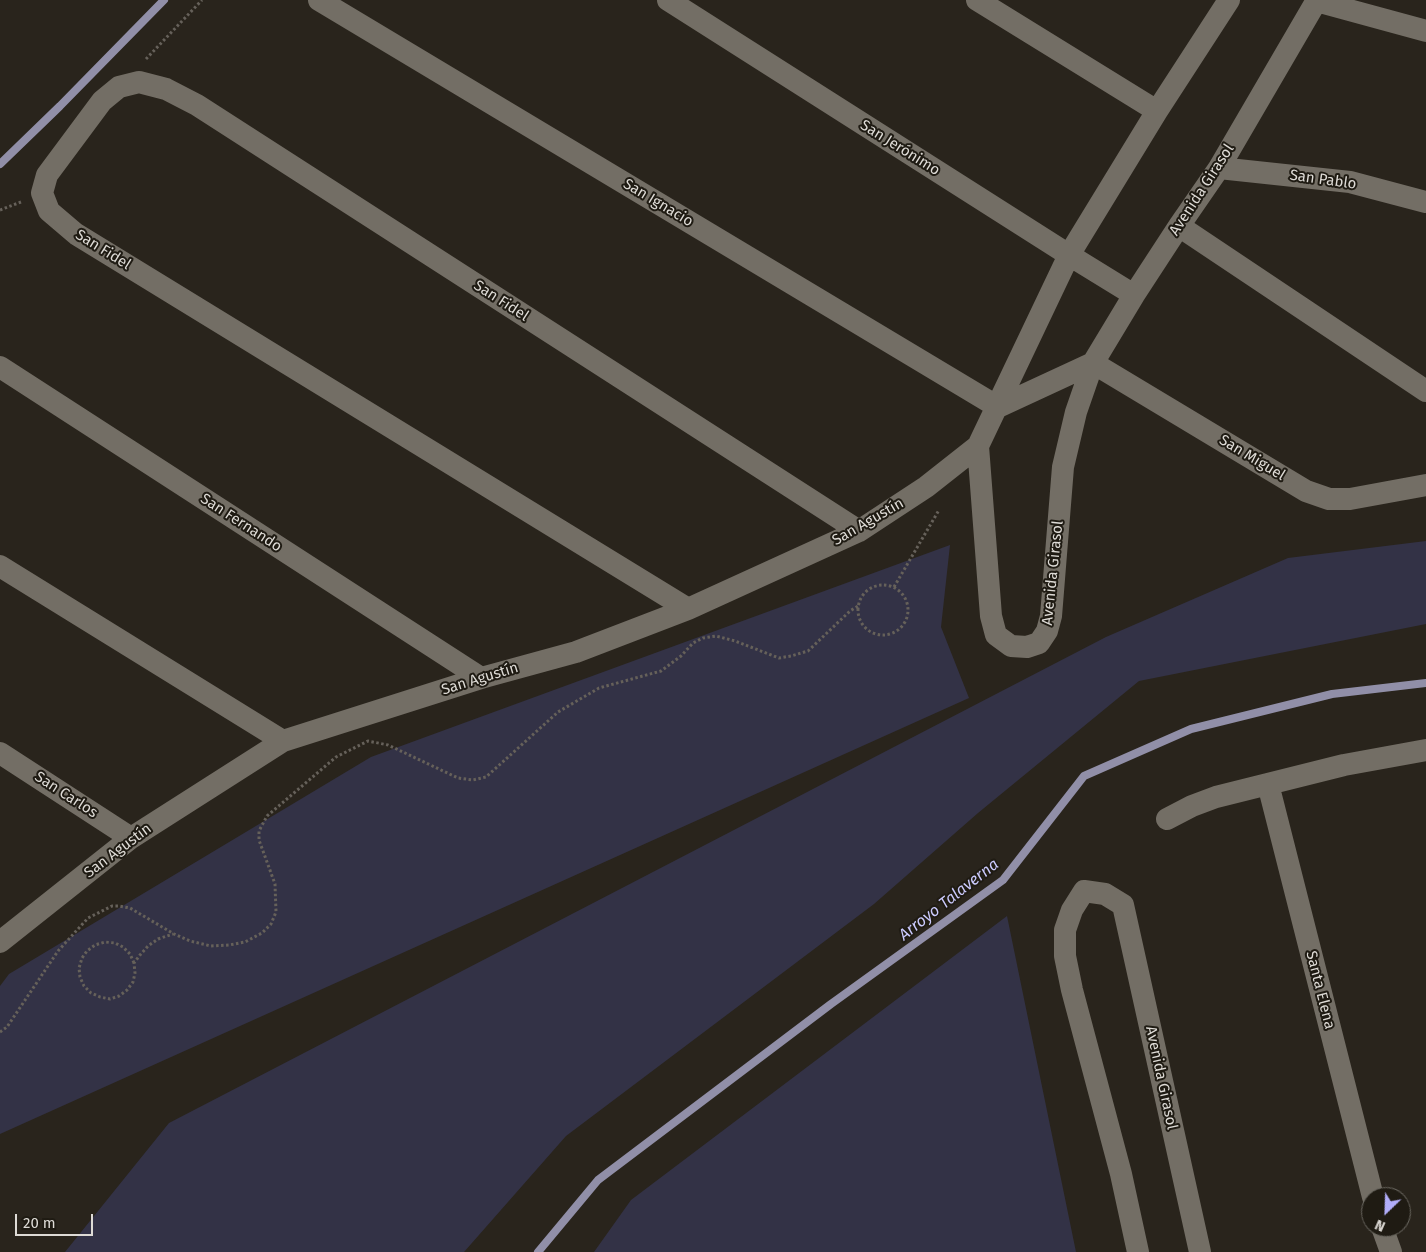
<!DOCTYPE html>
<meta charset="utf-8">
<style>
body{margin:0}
#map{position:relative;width:1426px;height:1252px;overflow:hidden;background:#29241c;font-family:"Fira Sans",sans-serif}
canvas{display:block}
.north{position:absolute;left:1361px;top:1187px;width:50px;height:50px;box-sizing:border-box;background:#1f1b13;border:1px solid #6b6861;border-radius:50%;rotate:204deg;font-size:14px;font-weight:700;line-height:20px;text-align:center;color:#dedbd6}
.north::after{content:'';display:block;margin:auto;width:18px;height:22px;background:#b1adfa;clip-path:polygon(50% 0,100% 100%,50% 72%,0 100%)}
.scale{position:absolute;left:15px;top:1214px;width:78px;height:22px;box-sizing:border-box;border:2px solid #dedbd6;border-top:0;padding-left:6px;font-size:15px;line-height:18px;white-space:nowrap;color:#dedbd6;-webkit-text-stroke:4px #1f1b13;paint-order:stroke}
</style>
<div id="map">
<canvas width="1426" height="1252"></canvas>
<div class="north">N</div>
<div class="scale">20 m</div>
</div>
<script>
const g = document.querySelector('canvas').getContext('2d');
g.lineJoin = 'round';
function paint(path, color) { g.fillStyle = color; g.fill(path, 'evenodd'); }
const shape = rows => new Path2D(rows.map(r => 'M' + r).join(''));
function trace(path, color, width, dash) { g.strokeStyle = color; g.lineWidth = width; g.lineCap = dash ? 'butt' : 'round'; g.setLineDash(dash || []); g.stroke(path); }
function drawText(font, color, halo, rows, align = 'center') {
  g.font = font + ' "Fira Sans",sans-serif'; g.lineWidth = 4; g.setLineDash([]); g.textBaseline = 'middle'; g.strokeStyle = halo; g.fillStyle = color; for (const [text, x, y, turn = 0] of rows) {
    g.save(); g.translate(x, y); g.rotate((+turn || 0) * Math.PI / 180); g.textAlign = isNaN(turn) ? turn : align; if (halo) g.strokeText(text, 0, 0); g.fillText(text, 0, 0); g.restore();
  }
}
paint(shape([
 [1426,541,1426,624,1139,681,978,813,874,904,566,1136,464,1252,65,1252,169,1123,1106,637,1288,558],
 [950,545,941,627,969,698,0,1134,0,986,9,974,371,757],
 [1007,916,1076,1252,594,1252,631,1200]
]), '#333246');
trace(shape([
 [0,164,60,106,164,0],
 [538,1252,598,1180,831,1004,1003,880,1084,776,1191,729,1332,694,1426,683]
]), '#918fa8', 8);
trace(shape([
 [146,59,202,0],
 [0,210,21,202],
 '858 610a25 25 0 1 1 50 0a25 25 0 1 1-50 0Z',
 [894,587,939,510],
 [134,963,130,954,123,947,115,943,105,942,95,945,87,951,82,958,79,968,80,977,84,986,91,993,100,997,110,999,119,996,127,990,133,982,135,973,134,963,140,955,148,946,158,939,173,934],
 [0,1032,7,1027,58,951,88,918,112,906,119,906,130,908,174,934,190,941,211,946,229,945,245,942,262,933,271,924,276,912,275,884,259,840,259,831,267,816,336,757,368,741,388,745,458,778,473,780,486,777,558,712,599,688,661,671,681,656,693,643,703,638,716,636,735,641,779,658,791,656,808,651,850,611,858,606]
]), '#66615a', 3, [2.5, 2.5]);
trace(shape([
 [319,0,998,407,1093,363,1306,491,1329,499,1350,499,1426,485],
 [668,0,1069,255,1134,295],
 [977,0,1157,111],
 [1229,0,1157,111,1069,255,978,446,991,616,996,635,1011,646,1027,647,1039,643,1047,631,1051,616,1063,467,1076,412,1093,363,1134,295,1179,226,1219,168,1317,0],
 [1316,1,1426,31],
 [1219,168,1350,182,1426,202],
 [1179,226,1426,391],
 [0,367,481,678],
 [0,566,283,741],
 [688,609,76,234,49,211,42,193,47,175,102,101,119,87,139,82,166,89,197,105,859,531],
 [0,753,131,838],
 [1268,784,1373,1197],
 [1167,819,1192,806,1216,797,1344,765,1426,750],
 [0,942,131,838,283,741,481,678,576,652,688,609,859,531,926,487,978,446],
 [1382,1227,1391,1252],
 [1138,1252,1121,1174,1072,990,1065,956,1065,930,1072,910,1084,891,1105,894,1123,905,1200,1252]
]), '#736e65', 22);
drawText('15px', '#dedbd6', '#1f1b13', [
 ["San Jerónimo",900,148,32],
 ["San Pablo",1323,180,8],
 ["Avenida Girasol",1202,190,-57],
 ["San Ignacio",658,203,31],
 ["San Fidel",103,250,32],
 ["San Fidel",501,301,33],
 ["San Miguel",1252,458,31],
 ["San Agustín",868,522,-30],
 ["San Fernando",241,523,33],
 ["Avenida Girasol",1053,573,-84],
 ["San Agustín",480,679,-17],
 ["San Carlos",66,795,33],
 ["San Agustín",118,851,-37],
 ["Santa Elena",1320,990,76],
 ["Avenida Girasol",1161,1078,78]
]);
drawText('italic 16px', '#cbcafd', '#1f1b13', [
 ["Arroyo Talaverna",949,900,-38]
]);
</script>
